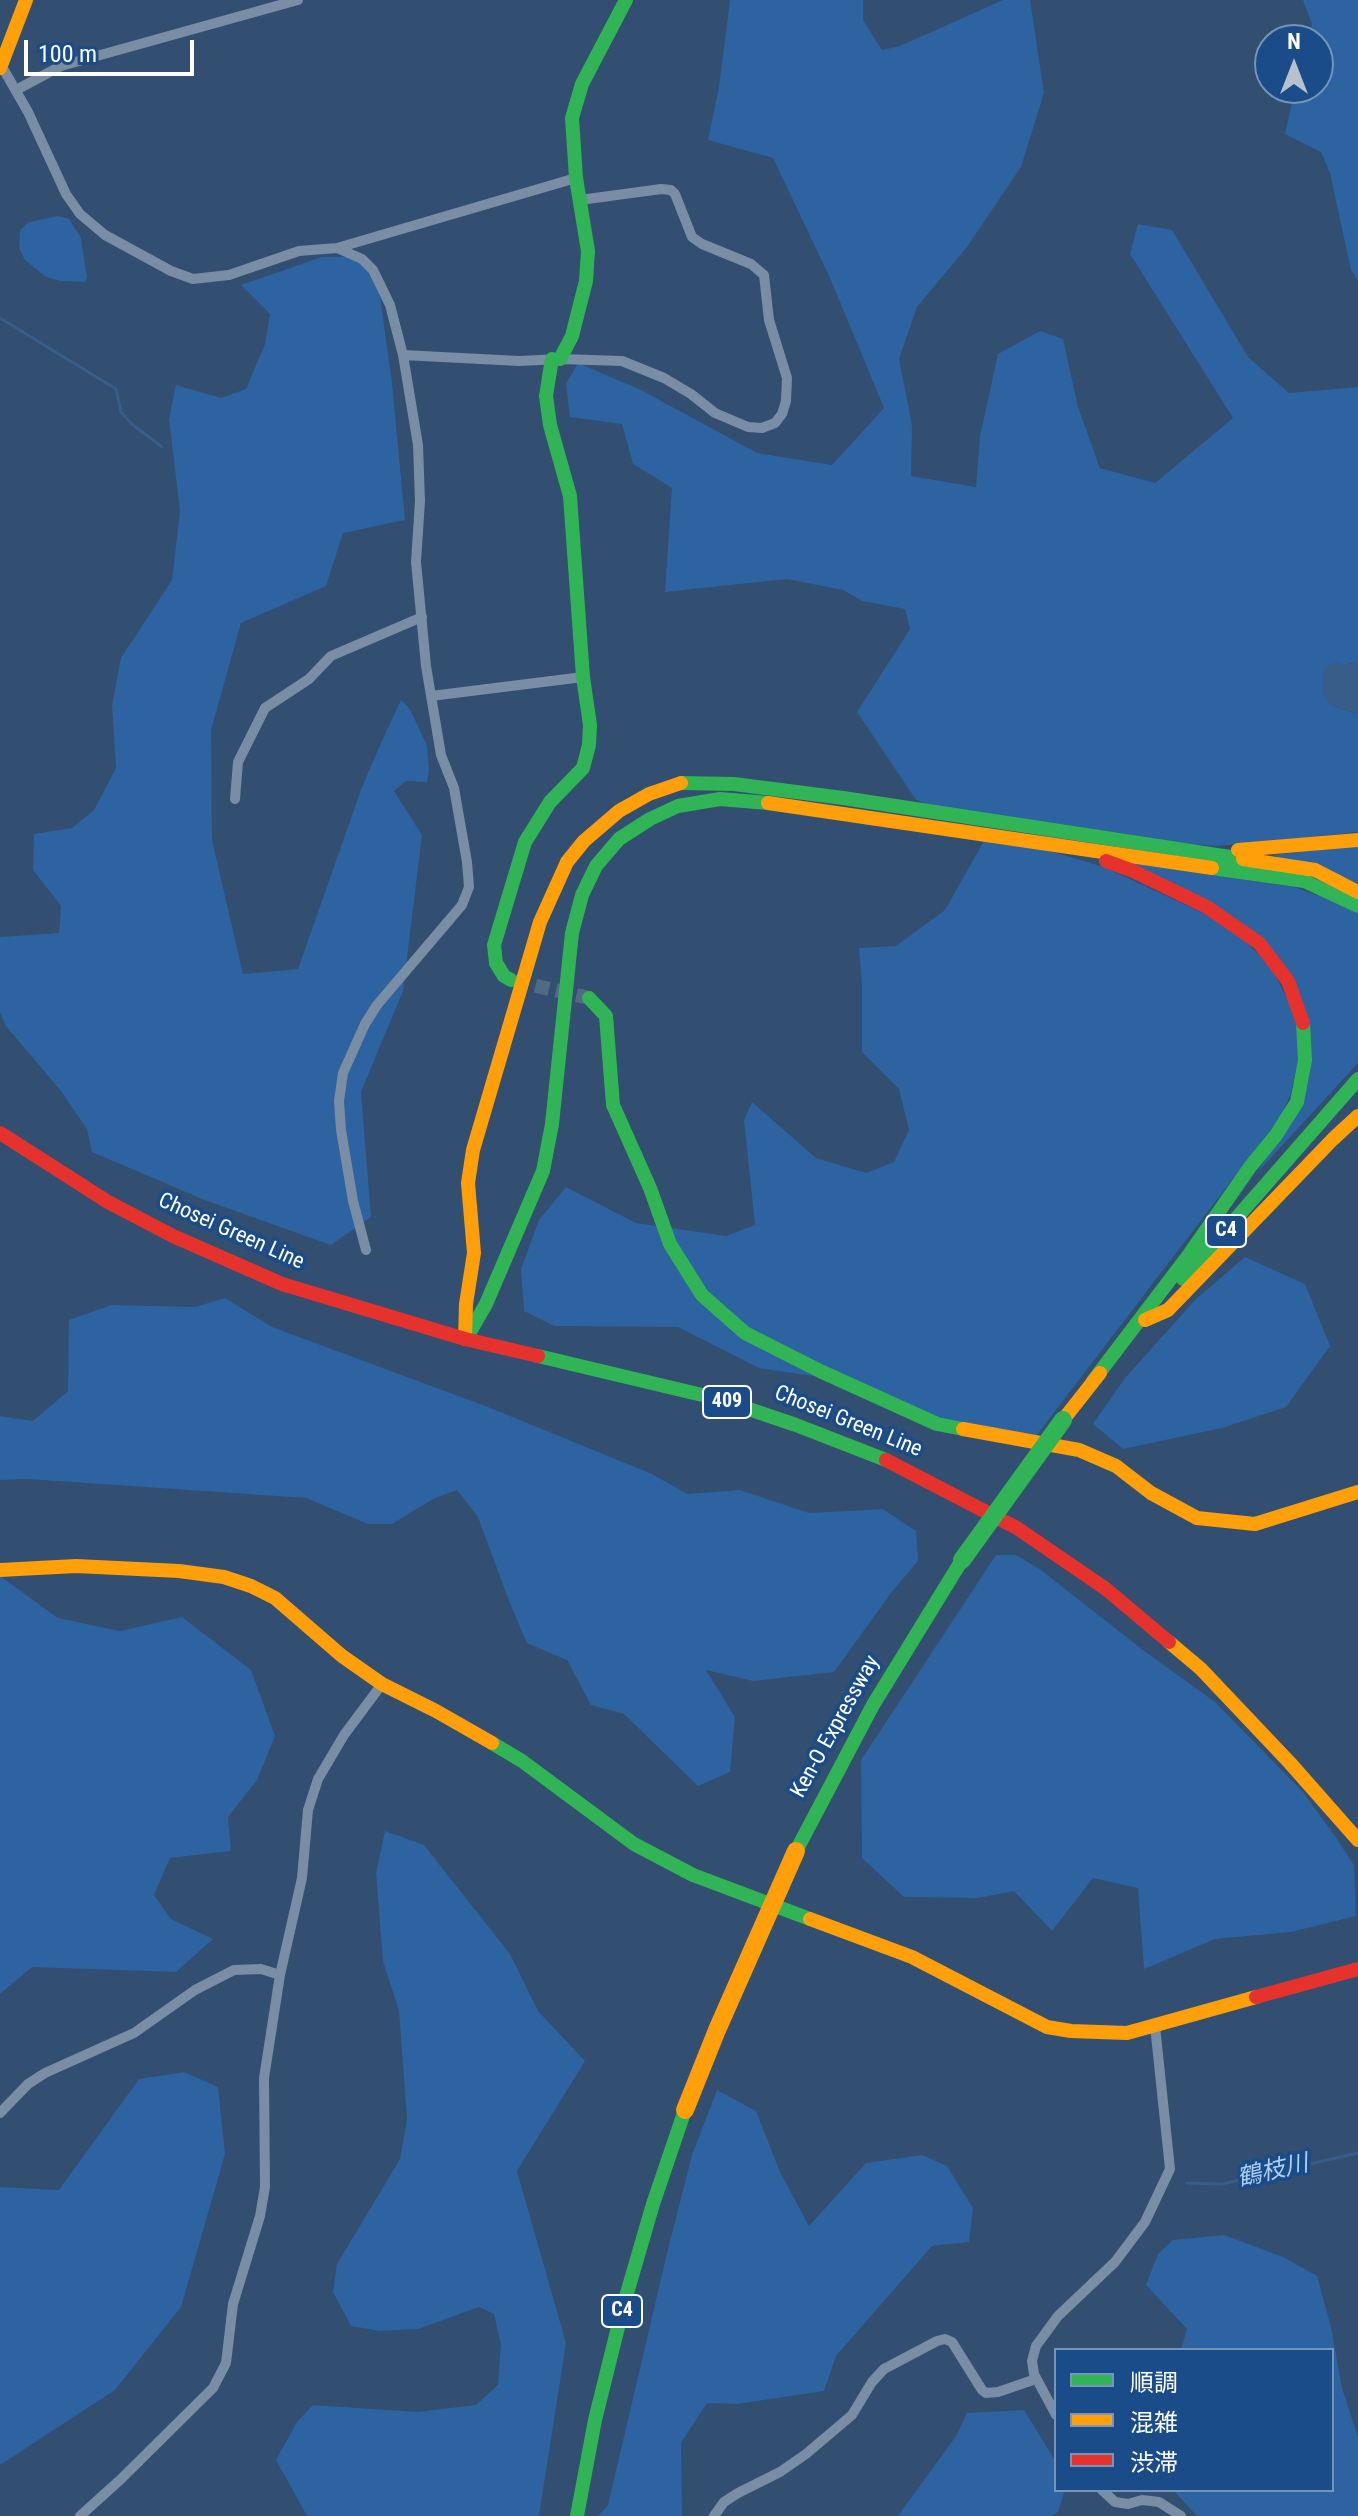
<!DOCTYPE html>
<meta charset="utf-8">
<style>
body{margin:0}
#map{position:relative;width:1358px;height:2516px;overflow:hidden;background:#324e70;font-family:"Roboto Condensed","Noto Sans JP",sans-serif}
canvas{display:block}
.legend{position:absolute;left:1054px;top:2348px;width:280px;height:144px;box-sizing:border-box;background:#194c89;border:2px solid #7594b8;margin:0;padding:10px 14px;list-style:none;font-size:24px;color:#fff}
.legend li{display:flex;align-items:center;gap:16px;height:40px}
.legend b{width:40px;border:2px solid #7594b8}
.north{position:absolute;left:1254px;top:24px;width:80px;height:80px;box-sizing:border-box;background:#194c89;border:2px solid #7594b8;border-radius:50%;rotate:0deg;font-size:22px;font-weight:700;line-height:32px;text-align:center;color:#fff}
.north::after{content:'';display:block;margin:auto;width:28px;height:36px;background:#b7c1cd;clip-path:polygon(50% 0,100% 100%,50% 72%,0 100%)}
.scale{position:absolute;left:24px;top:40px;width:170px;height:36px;box-sizing:border-box;border:4px solid #fff;border-top:0;padding-left:10px;font-size:24px;line-height:28px;white-space:nowrap;color:#fff;-webkit-text-stroke:6px #194c89;paint-order:stroke}
</style>
<div id="map">
<canvas width="1358" height="2516"></canvas>
<ul class="legend">
<li><b style="height:10px;background:#30b455"></b>順調</li>
<li><b style="height:10px;background:#ff9f0a"></b>混雑</li>
<li><b style="height:10px;background:#e5322d"></b>渋滞</li>
</ul>
<div class="north">N</div>
<div class="scale">100 m</div>
</div>
<script>
const g = document.querySelector('canvas').getContext('2d');
g.lineJoin = 'round';
function paint(path, color) { g.fillStyle = color; g.fill(path, 'evenodd'); }
const shape = rows => new Path2D(rows.map(r => 'M' + r).join(''));
function trace(path, color, width, dash) { g.strokeStyle = color; g.lineWidth = width; g.lineCap = dash ? 'butt' : 'round'; g.setLineDash(dash || []); g.stroke(path); }
function drawText(font, color, halo, rows, align = 'center') {
  g.font = font + ' "Roboto Condensed","Noto Sans JP",sans-serif'; g.lineWidth = 7; g.setLineDash([]); g.textBaseline = 'middle'; g.strokeStyle = halo; g.fillStyle = color; for (const [text, x, y, turn = 0] of rows) {
    g.save(); g.translate(x, y); g.rotate((+turn || 0) * Math.PI / 180); g.textAlign = isNaN(turn) ? turn : align; if (halo) g.strokeText(text, 0, 0); g.fillText(text, 0, 0); g.restore();
  }
}
paint(shape([
 [730,0,863,0,863,20,882,50,900,46,1003,0,1030,0,1044,93,1021,167,967,247,917,307,899,359,912,425,911,476,976,487,980,436,998,354,1040,331,1063,339,1078,407,1100,468,1155,483,1233,418,1130,254,1138,224,1172,230,1248,357,1289,393,1358,387,1358,662,1343,665,1330,705,1358,714,1358,832,1218,846,1176,843,947,811,916,800,857,712,910,629,905,609,862,601,843,590,787,579,665,592,672,488,633,464,622,424,570,417,566,384,578,363,641,390,757,453,832,465,884,408,830,278,773,158,708,140,719,87],
 [1303,0,1358,0,1358,281,1351,270,1330,173,1321,152,1285,134,1295,88,1318,88,1318,40,1307,40,1312,24],
 [58,216,69,219,81,238,87,278,85,282,60,281,46,277,25,260,19,248,20,230,29,222],
 [322,257,361,257,380,296,392,383,405,520,343,533,326,586,241,623,211,730,212,840,243,974,298,969,362,787,380,745,401,700,410,709,427,746,429,772,427,782,406,781,394,791,422,835,403,991,361,1092,371,1217,331,1245,207,1201,92,1152,87,1129,61,1091,5,1025,0,1012,0,937,59,933,61,906,33,870,34,834,72,828,94,810,116,768,112,705,121,658,172,580,180,511,169,419,176,385,221,398,246,389,265,344,270,314,241,285],
 [984,841,1050,851,1104,867,1203,913,1246,942,1271,967,1294,1012,1301,1048,1290,1096,1281,1116,1036,1436,946,1421,859,1383,759,1368,678,1327,554,1326,524,1311,521,1269,539,1220,566,1187,636,1223,726,1236,755,1225,744,1120,752,1102,816,1158,866,1173,894,1162,909,1130,899,1089,862,1052,862,986,859,948,896,946,945,910],
 [1358,846,1358,883,1272,855],
 [1130,863,1294,887,1358,910,1358,1063,1256,1174,1305,1092,1290,972],
 [1245,1257,1305,1284,1330,1346,1286,1407,1222,1428,1123,1449,1093,1424,1125,1378,1196,1299],
 [225,1298,272,1327,488,1407,652,1474,687,1494,740,1490,809,1513,883,1509,916,1531,918,1561,891,1593,834,1672,753,1681,706,1670,735,1717,730,1772,698,1786,624,1714,591,1705,567,1660,527,1643,509,1601,478,1517,457,1490,433,1499,392,1524,368,1524,306,1498,28,1479,0,1480,0,1416,33,1421,68,1391,69,1320,111,1305,195,1307],
 [996,1555,1016,1555,1041,1570,1143,1650,1215,1702,1303,1792,1335,1836,1354,1865,1356,1916,1291,1932,1215,1939,1144,1969,1138,1888,1093,1878,1052,1931,1014,1891,978,1898,904,1897,862,1858,861,1760],
 [0,1576,58,1618,120,1631,182,1617,251,1670,275,1736,257,1780,228,1817,231,1851,170,1858,154,1895,171,1919,213,1939,176,1972,32,1967,0,1994],
 [385,1831,424,1845,510,1954,538,2011,585,2061,517,2171,566,2343,539,2516,307,2516,276,2460,297,2422,313,2405,417,2412,476,2405,498,2385,501,2345,494,2314,479,2307,418,2329,380,2331,351,2326,333,2292,337,2264,400,2159,407,2119,399,2011,383,1961,376,1873],
 [184,2072,218,2087,225,2154,181,2307,115,2390,0,2465,0,2187,59,2190,139,2079],
 [717,2090,756,2111,780,2172,809,2226,866,2163,922,2155,947,2166,973,2208,969,2242,932,2246,836,2356,824,2391,737,2404,707,2403,681,2443,682,2516,598,2516,608,2505,667,2253,692,2155],
 [1224,2235,1283,2257,1317,2276,1331,2327,1342,2388,1358,2437,1358,2516,1197,2516,1173,2490,1332,2490,1332,2350,1181,2350,1187,2329,1146,2285,1158,2254,1173,2240],
 [1024,2410,1056,2462,1056,2490,1065,2490,1058,2512,1052,2516,898,2516,956,2436,967,2413]
]), '#2c63a0');
paint(shape([
 [1338,662,1343,665,1358,662,1358,714,1330,705,1323,693,1324,670,1331,664]
]), '#385d89');
trace(shape([
 [0,318,116,389,121,412,132,424,162,447],
 [1187,2183,1222,2184,1358,2153]
]), '#385d89', 3);
trace(shape([
 [515,981,589,998]
]), '#516985', 14, [14, 7]);
trace(shape([
 [1,65,28,112,66,194,80,214,105,235,171,271,193,279,229,275,299,251,337,248,362,259,373,270,390,305,403,355,418,445,420,501,416,562,426,666,441,755,454,788,467,862,469,887,462,905,377,1005,365,1024,343,1073,339,1101,341,1130,353,1201,366,1250],
 [16,90,61,66,298,0],
 [337,248,576,178],
 [403,355,519,361,560,359,622,361,664,378,691,394,715,413,748,427,762,428,775,423,782,414,786,401,787,378,769,320,764,275,751,264,702,244,692,237,675,194,671,190,661,189,580,200],
 [431,696,583,677],
 [235,799,238,762,265,708,309,679,331,656,422,617],
 [0,2113,28,2084,45,2073,134,2033,195,1990,234,1970,261,1969,280,1975],
 [1056,2415,1034,2374,1032,2361,1036,2346,1058,2316,1115,2262,1145,2222,1170,2169,1155,2026],
 [1102,2490,1115,2502,1128,2504,1142,2500,1159,2502,1181,2516],
 [80,2516,120,2480,213,2388,226,2363,233,2304,260,2216,265,2187,264,2078,280,1975,302,1878,308,1810,318,1779,344,1735,382,1684],
 [714,2516,724,2502,738,2493,780,2472,806,2454,852,2415,872,2382,884,2369,937,2341,945,2339,952,2342,982,2390,986,2393,998,2392,1036,2379]
]), '#798da4', 10);
trace(shape([
 [560,359,572,336,586,281,588,251,576,178,572,118,582,84,626,0],
 [681,783,734,784,843,798,1243,859],
 [1212,868,1304,881,1358,906],
 [511,980,504,976,496,963,494,945,525,842,550,802,583,768,589,745,590,725,583,677,570,496,550,425,546,396,552,359],
 [589,998,606,1016,613,1105,650,1188,670,1244,702,1295,745,1333,820,1371,937,1424,963,1429],
 [1183,1279,1358,1079],
 [467,1337,486,1304,543,1171,552,1124,572,933,582,895,596,866,619,839,650,819,678,806,720,799,768,803],
 [538,1356,719,1399,796,1425,886,1460],
 [1093,1381,1188,1256,1250,1167,1276,1135,1297,1102,1305,1060,1303,1023],
 [492,1743,522,1761,634,1844,693,1875,810,1919],
 [796,1851,873,1705,962,1560],
 [577,2516,595,2420,623,2307,653,2204,685,2110]
]), '#30b455', 14);
trace(shape([
 [0,68,26,0],
 [768,803,1212,868],
 [1238,850,1358,840],
 [1243,859,1315,870,1358,892],
 [1145,1320,1168,1310,1333,1139,1358,1116],
 [465,1339,466,1304,474,1253,468,1183,473,1150,540,922,567,862,584,841,619,811,649,794,681,783],
 [1063,1420,1100,1373],
 [963,1429,1079,1450,1116,1466,1151,1493,1197,1518,1255,1524,1358,1492],
 [0,1570,76,1566,179,1571,224,1577,251,1586,275,1598,342,1656,382,1684,436,1711,492,1743],
 [1169,1642,1201,1669,1290,1763,1358,1840],
 [810,1919,912,1957,1047,2027,1071,2031,1127,2033,1256,1997]
]), '#ff9f0a', 14);
trace(shape([
 [1106,861,1133,871,1207,907,1259,943,1288,981,1303,1023],
 [0,1133,108,1202,173,1236,282,1284,465,1339,538,1356],
 [886,1460,1017,1528,1106,1589,1169,1642],
 [1256,1997,1358,1969]
]), '#e5322d', 14);
trace(shape([
 [962,1560,1063,1420]
]), '#30b455', 18);
trace(shape([
 [685,2110,717,2030,796,1851]
]), '#ff9f0a', 18);
for (const [x, y, w] of [
 [1226,1231,40],
 [727,1402,48],
 [622,2311,40]
]) { const box = new Path2D(); box.roundRect(x - w / 2, y - 16, w, 32, 6); g.fillStyle = '#194c89'; g.fill(box); trace(box, '#fff', 2); }
drawText('bold 20px', '#fff', null, [
 ["C4",1226,1231],
 ["409",727,1402],
 ["C4",622,2311]
]);
drawText('22px', '#fff', '#194c89', [
 ["Chosei Green Line",231,1232,24],
 ["Chosei Green Line",848,1422,22],
 ["Ken-O Expressway",836,1727,-61]
]);
drawText('italic 24px', '#adcff5', '#194c89', [
 ["鶴枝川",1273,2172,-13]
]);
</script>
